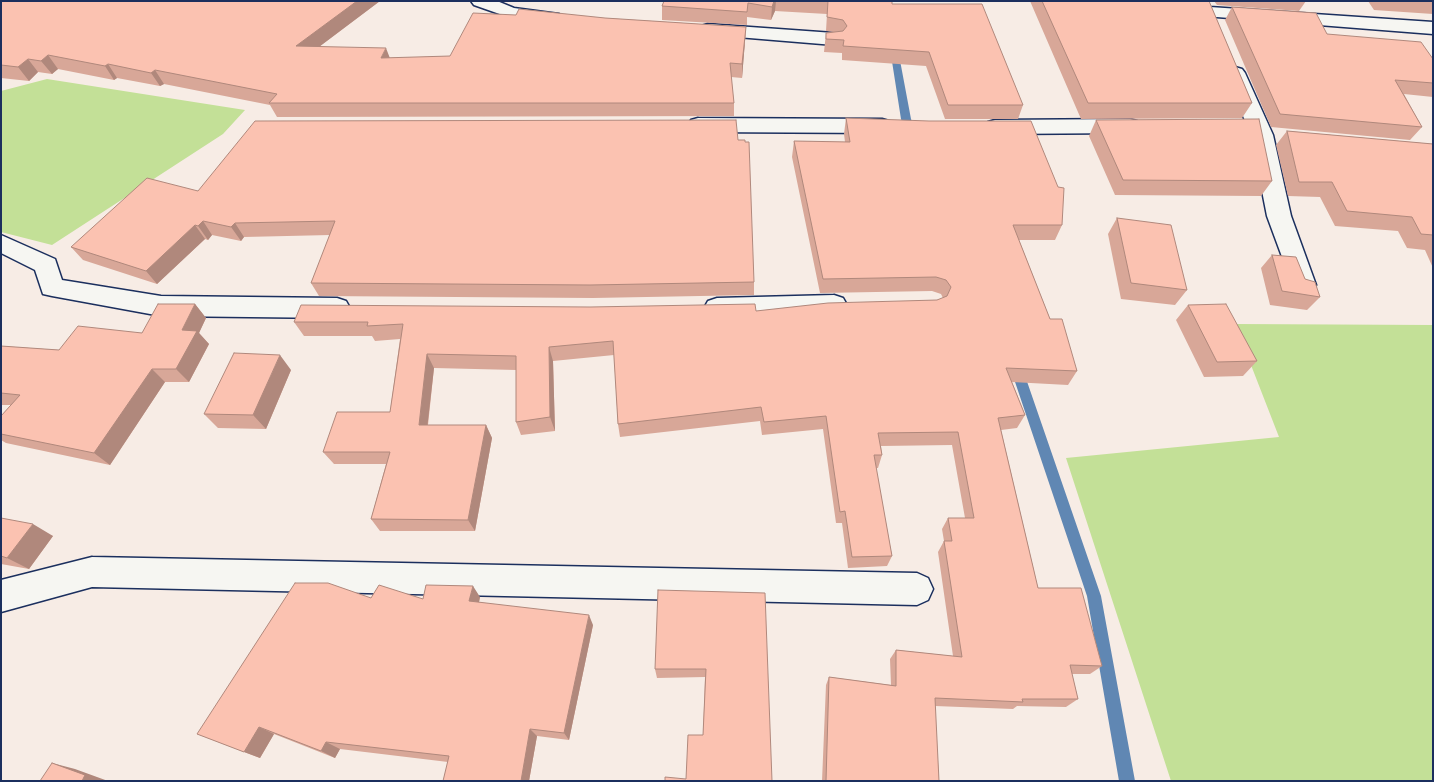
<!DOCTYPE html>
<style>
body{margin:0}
#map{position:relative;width:1434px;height:782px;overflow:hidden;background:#f7ece5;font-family:Kalam,sans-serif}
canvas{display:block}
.frame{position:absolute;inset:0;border:2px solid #1b2f5e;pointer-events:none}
</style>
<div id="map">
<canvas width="1434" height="782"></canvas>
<div class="frame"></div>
</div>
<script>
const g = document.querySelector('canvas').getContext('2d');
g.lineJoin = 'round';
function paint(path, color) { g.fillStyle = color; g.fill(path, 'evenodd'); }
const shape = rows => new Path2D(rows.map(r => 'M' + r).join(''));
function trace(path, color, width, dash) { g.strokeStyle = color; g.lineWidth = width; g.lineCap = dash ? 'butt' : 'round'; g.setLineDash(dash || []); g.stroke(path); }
paint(shape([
 [47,79,245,110,223,134,52,245,1,232,1,91],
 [1235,324,1433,325,1433,781,1171,781,1066,458,1279,437]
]), '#c3e097');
paint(shape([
 [896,44,900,47,899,55,911,119,917,135,912,138,907,135,901,119,891,55,892,47,896,44],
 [1016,362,1020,364,1022,367,1101,596,1135,781,1119,781,1087,596,1010,367,1012,364,1016,362]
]), '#6087b3');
const minor = shape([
 [471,1,497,1,514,8,559,14,562,18,559,22,553,23,511,18,474,5,471,1],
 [1210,7,1433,22,1433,34,1204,16,1201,12,1204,8,1210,7],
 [708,24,834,33,841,35,843,39,841,43,834,45,701,34,699,30,701,26,708,24],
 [1235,67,1242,69,1245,73,1273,135,1291,216,1316,285,1313,292,1304,294,1295,292,1267,216,1251,135,1225,73,1228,69,1235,67],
 [698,118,882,119,889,121,892,126,889,131,882,133,698,132,691,130,688,125,691,120,698,118],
 [1130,119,1137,121,1140,126,1137,131,1130,133,995,134,988,132,985,127,988,122,995,120,1130,119],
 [1,235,55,259,62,280,161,296,337,298,346,301,350,308,346,315,337,318,161,316,52,296,43,294,35,270,1,253,1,235],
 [834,295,843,298,847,305,843,312,834,315,717,318,708,315,704,308,708,301,717,298,834,295],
 [92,557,917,573,928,578,933,589,928,600,917,605,92,587,1,612,1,580,92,557]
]);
trace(minor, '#1b2f5e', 3);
paint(minor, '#f6f6f2');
paint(shape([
 [1,1,380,1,320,46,390,58,450,56,516,15,605,18,746,27,745,41,742,78,731,77,734,103,734,116,277,117,270,105,164,84,160,86,117,78,114,80,58,69,52,74,38,72,29,81,1,78],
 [664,1,892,1,892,4,1023,105,1018,119,945,119,926,66,842,60,842,53,824,52,826,33,834,32,826,31,827,14,775,11,771,20,747,17,747,25,662,20,662,6],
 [1030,1,1209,1,1252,103,1242,118,1081,119],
 [1214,1,1306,1,1299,11,1217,5],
 [1368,1,1433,1,1433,14,1374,10],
 [1232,7,1327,34,1433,59,1433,97,1404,94,1422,127,1410,140,1271,127,1225,20],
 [846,118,1062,225,1055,240,1019,240,1050,319,1077,371,1068,385,1012,382,1025,415,1017,428,1001,430,1038,588,1102,666,1090,674,1072,674,1078,699,1066,707,1017,706,1013,709,935,706,939,781,822,781,826,685,829,677,891,685,890,659,896,650,953,656,938,552,944,541,942,529,948,518,965,518,952,445,881,446,882,455,878,468,876,468,892,556,887,566,848,568,842,523,836,523,823,429,762,435,760,421,620,437,618,424,614,355,553,361,555,431,521,435,516,422,516,370,434,368,428,425,486,425,492,438,475,531,380,531,371,519,386,464,334,464,323,452,390,412,400,339,375,341,372,336,304,336,294,322,756,311,937,300,943,298,941,294,932,291,820,293,792,157,794,141,845,142,844,134],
 [1096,120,1272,181,1261,196,1115,195,1089,136],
 [1287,131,1433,144,1433,268,1425,250,1407,248,1398,231,1335,226,1320,197,1288,196,1276,145],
 [198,191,754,282,754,295,593,298,319,296,311,283,330,235,244,237,241,241,212,235,208,240,205,239,157,284,83,260,71,247],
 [1117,218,1187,290,1175,305,1121,299,1108,234],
 [1272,255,1305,279,1320,297,1307,310,1270,305,1261,268],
 [195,304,206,318,199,333,209,344,189,382,165,382,110,465,6,443,1,440,1,416,11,405,1,405,1,346,59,350,142,333],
 [1188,305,1257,361,1243,376,1204,377,1176,320],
 [291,370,266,429,218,428,204,414],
 [1,518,53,536,29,569,1,564],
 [765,593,686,779,703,735,705,677,657,678,655,669],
 [480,597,479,602,593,625,569,740,537,736,529,781,443,781,448,762,340,749,335,758,274,734,260,758,197,734,423,599]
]), '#d8a798');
paint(shape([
 [357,1,380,1,303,59,296,46],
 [774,1,776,1,775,11,771,20,772,7],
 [746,27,745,41,742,78,742,64],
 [386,48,391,61,381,58],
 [48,55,58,69,52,74,41,61],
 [28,59,38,72,29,81,18,67],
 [108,64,117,78,114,80,105,66],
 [155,70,164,84,160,86,151,73],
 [203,221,212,235,208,240,198,226],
 [235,223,244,237,241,241,231,227],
 [195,225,205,239,157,284,146,271],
 [195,304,206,318,199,333,209,344,189,382,176,369,182,330],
 [549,347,553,361,555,431,550,417],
 [427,354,434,368,426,438,419,425],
 [280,355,291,370,266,429,253,415],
 [152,369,165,382,110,465,94,453],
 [486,425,492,438,475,531,468,520],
 [33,524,53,536,29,569,7,558],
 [473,586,480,597,477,612,469,601],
 [589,615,593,625,569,740,564,733],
 [259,727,274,734,260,758,244,752],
 [530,729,537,736,529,781,521,781],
 [326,742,340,749,335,758,321,751],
 [52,763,75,769,108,781,82,781]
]), '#b0887c');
const building = shape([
 [1,1,357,1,296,46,386,48,381,58,450,56,473,13,516,15,519,9,605,18,746,27,742,64,730,63,734,103,269,103,277,94,155,70,151,73,108,64,105,66,48,55,41,61,28,59,18,67,1,65,1,1],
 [664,1,774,1,772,7,748,3,747,12,662,6,664,1],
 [828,1,892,1,892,4,982,4,1023,105,948,105,929,52,843,46,844,40,826,39,826,33,843,31,847,26,843,20,827,17,828,1],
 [1042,1,1209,1,1252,103,1088,103,1042,1],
 [1232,7,1316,13,1327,34,1421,42,1433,59,1433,83,1395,80,1422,127,1280,114,1232,7],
 [846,118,929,121,1031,121,1058,187,1064,188,1062,225,1013,225,1050,319,1062,319,1077,371,1006,368,1025,415,998,418,1038,588,1081,588,1102,666,1070,665,1078,699,1022,699,1023,702,935,698,939,781,826,781,829,677,896,686,896,650,962,657,944,541,952,541,948,518,974,518,958,432,878,433,882,455,874,455,892,556,852,557,845,511,840,512,826,416,764,422,761,407,618,424,613,341,549,347,550,417,516,422,516,356,427,354,419,425,486,425,468,520,371,519,390,452,323,452,337,412,390,412,403,324,367,326,368,322,294,322,301,305,590,307,755,304,756,311,828,303,937,300,947,296,951,287,946,280,936,277,823,279,794,141,850,142,846,118],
 [1259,119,1272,181,1123,180,1096,120,1259,119],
 [736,120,738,140,745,140,745,142,749,142,754,282,590,285,311,283,335,221,235,223,231,227,203,221,198,226,195,225,146,271,71,247,147,178,198,191,255,121,736,120],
 [1287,131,1433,144,1433,235,1421,234,1412,217,1347,211,1332,182,1299,182,1287,131],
 [1117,218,1171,225,1187,290,1131,283,1117,218],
 [1272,255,1296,257,1305,279,1315,282,1320,297,1282,291,1272,255],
 [158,304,195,304,182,330,197,331,176,369,152,369,94,453,1,434,1,416,20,395,1,393,1,346,59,350,78,326,142,333,158,304],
 [1226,304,1257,361,1217,362,1188,305,1226,304],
 [234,353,280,355,253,415,204,414,234,353],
 [1,518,33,524,7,558,1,556,1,518],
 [295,583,328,583,371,598,379,585,423,599,426,585,473,586,469,601,589,615,564,733,530,729,521,781,443,781,449,756,326,742,321,751,259,727,244,752,197,734,295,583],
 [658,590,765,593,772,781,665,781,665,777,686,779,688,735,703,735,706,669,655,669,658,590],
 [52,763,85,775,82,781,40,781,52,763]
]);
paint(building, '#fbc2b1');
trace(building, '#b0887c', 1);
</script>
